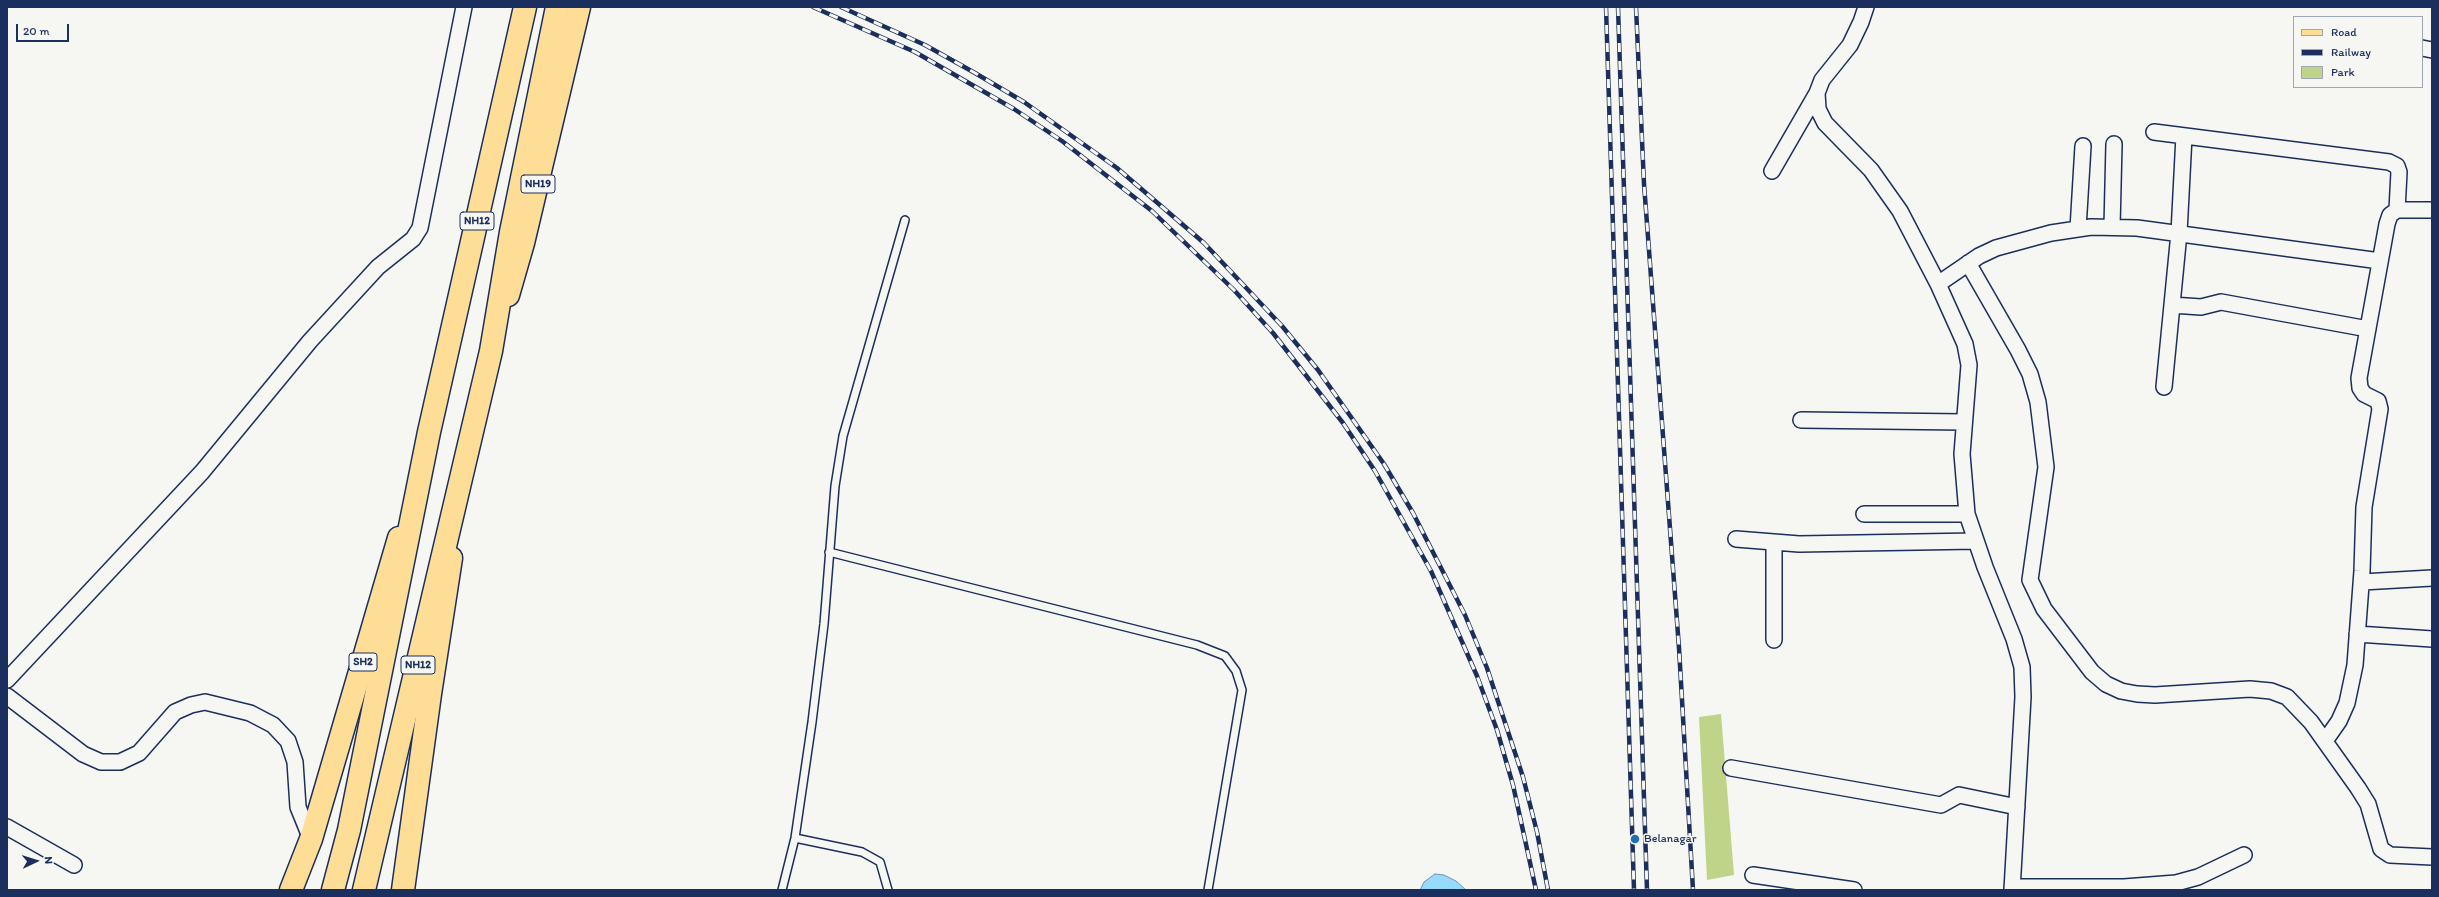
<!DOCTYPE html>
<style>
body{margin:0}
#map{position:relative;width:2439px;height:897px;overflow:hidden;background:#f6f6f2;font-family:Itim,sans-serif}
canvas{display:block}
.frame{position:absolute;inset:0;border:8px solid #1b2f5e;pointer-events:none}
.legend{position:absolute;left:2293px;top:16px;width:130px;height:72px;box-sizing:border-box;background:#f6f6f2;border:1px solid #9ea6b7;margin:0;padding:5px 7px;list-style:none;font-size:12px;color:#1b2f5e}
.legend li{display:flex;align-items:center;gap:8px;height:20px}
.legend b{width:20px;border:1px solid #9ea6b7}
.north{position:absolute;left:16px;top:841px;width:40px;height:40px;-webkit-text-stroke:3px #f6f6f2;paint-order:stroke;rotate:86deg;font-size:11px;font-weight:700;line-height:16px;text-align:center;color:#1b2f5e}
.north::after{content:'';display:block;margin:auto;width:14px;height:18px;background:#1b2f5e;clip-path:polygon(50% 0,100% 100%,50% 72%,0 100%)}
.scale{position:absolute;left:16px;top:24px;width:53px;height:18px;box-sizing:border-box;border:2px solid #1b2f5e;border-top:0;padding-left:5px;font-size:12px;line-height:14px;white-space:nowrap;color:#1b2f5e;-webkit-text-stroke:3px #f6f6f2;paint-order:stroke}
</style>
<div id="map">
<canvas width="2439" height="897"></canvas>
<div class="frame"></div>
<ul class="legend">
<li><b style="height:5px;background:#fedd96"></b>Road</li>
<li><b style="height:5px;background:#1b2f5e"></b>Railway</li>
<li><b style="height:11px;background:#bfd489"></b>Park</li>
</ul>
<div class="north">N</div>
<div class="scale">20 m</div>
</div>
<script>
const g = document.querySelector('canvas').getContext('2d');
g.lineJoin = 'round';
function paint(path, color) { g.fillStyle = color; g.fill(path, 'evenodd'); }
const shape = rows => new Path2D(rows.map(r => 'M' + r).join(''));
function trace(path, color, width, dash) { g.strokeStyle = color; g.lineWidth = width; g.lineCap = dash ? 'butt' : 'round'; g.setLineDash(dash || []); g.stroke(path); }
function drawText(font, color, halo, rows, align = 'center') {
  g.font = font + ' Itim,sans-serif'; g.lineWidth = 3; g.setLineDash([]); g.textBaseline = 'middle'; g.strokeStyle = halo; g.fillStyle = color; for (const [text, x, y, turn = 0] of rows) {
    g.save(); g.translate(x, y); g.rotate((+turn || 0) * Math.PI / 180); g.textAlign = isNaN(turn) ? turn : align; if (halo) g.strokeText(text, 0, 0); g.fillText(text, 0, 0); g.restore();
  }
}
paint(shape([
 [1721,714,1734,875,1707,880,1699,717]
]), '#bfd489');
const water = shape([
 [1435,874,1444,875,1456,881,1466,890,1420,890,1424,882,1435,874]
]);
paint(water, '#98dafa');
trace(water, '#6696bc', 1);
const service = shape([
 [829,552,1197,645,1225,656,1236,671,1242,690,1208,890],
 [795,838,862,852,880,862,888,890],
 [782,890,795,838,812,722,824,624,835,486,843,436,905,220]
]);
const minor = shape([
 [1866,7,1861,22,1850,45,1822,80,1817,93,1818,109,1825,123,1871,170,1900,211,1938,284,1965,344,1969,365,1962,454,1967,514,1985,567,2014,639,2022,667,2023,697,2012,890],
 [2422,48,2432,50],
 [2154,132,2389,162,2397,166,2399,172,2397,210],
 [1772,171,1817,93],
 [2112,227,2114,144],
 [2078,229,2083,146],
 [1968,263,2018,350,2030,374,2038,402,2046,467,2030,580,2044,609,2092,672,2106,684,2121,691,2137,694,2155,695,2250,689,2271,691,2287,697,2311,722,2358,788,2368,804,2381,849,2390,855,2432,857],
 [1938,284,1979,256,1996,248,2051,233,2091,227,2137,228,2380,261],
 [2172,305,2201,307,2221,302,2368,329],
 [2164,387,2179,233,2184,136],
 [1801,420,1963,422],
 [1864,514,1967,514],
 [1736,539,1799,544,1976,541],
 [2362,582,2432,578],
 [2357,634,2432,639],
 [1774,640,1774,543],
 [7,680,202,472,310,341,378,267,413,239,420,228,464,7],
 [7,696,83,754,101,762,120,762,139,753,175,712,191,705,205,702,250,713,273,725,288,741,295,762,298,807,311,839],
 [2325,741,2339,721,2347,703,2355,665,2362,571,2364,507,2380,409,2378,401,2364,394,2360,388,2359,378,2387,224,2390,215,2397,210,2432,210],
 [1731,768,1941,805,1959,795,2017,807],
 [7,827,74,865],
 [1753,875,1854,890],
 [2012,887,2124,887,2176,883,2198,877,2244,855]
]);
const primary = shape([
 [291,890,311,839,399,538],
 [403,890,430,694,451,558]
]);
const trunk = shape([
 [508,295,523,243,579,7]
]);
const motorway = shape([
 [333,890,349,830,429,432,525,7],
 [364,890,491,351,511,232,557,7]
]);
trace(service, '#1b2f5e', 10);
trace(minor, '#1b2f5e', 18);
trace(primary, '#1b2f5e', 25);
trace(trunk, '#1b2f5e', 25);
trace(motorway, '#1b2f5e', 25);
trace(service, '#f6f6f2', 7);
trace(minor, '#f6f6f2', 15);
trace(primary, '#fedd96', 22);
trace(trunk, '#fedd96', 22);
trace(motorway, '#fedd96', 22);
const rail = shape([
 [813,7,915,52,1014,109,1062,141,1152,211,1234,290,1273,333,1343,423,1375,471,1431,571,1477,676,1497,730,1513,785,1536,890],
 [841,7,925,45,975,73,1024,102,1117,168,1204,243,1282,326,1318,370,1384,464,1413,513,1465,615,1487,668,1523,777,1537,832,1548,890],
 [1606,7,1634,890],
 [1618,7,1647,890],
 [1636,7,1644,184,1679,648,1693,890]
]);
trace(rail, '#1b2f5e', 4.5);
trace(rail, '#f6f6f2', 3, [9]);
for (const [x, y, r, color] of [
 [1635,839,5,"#1f6fb2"]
]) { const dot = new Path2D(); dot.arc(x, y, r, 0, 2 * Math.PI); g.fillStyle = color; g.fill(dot); trace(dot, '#f6f6f2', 1.5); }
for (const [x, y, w] of [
 [538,184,34],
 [477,221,34],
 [363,662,28],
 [418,665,34]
]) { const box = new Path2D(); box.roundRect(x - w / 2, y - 9, w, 18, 3); g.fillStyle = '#f6f6f2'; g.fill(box); trace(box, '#1b2f5e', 1); }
drawText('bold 11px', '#1b2f5e', null, [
 ["NH19",538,184],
 ["NH12",477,221],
 ["SH2",363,662],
 ["NH12",418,665]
]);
drawText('12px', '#1b2f5e', '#f6f6f2', [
 ["Belanagar",1644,839]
], 'left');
</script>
